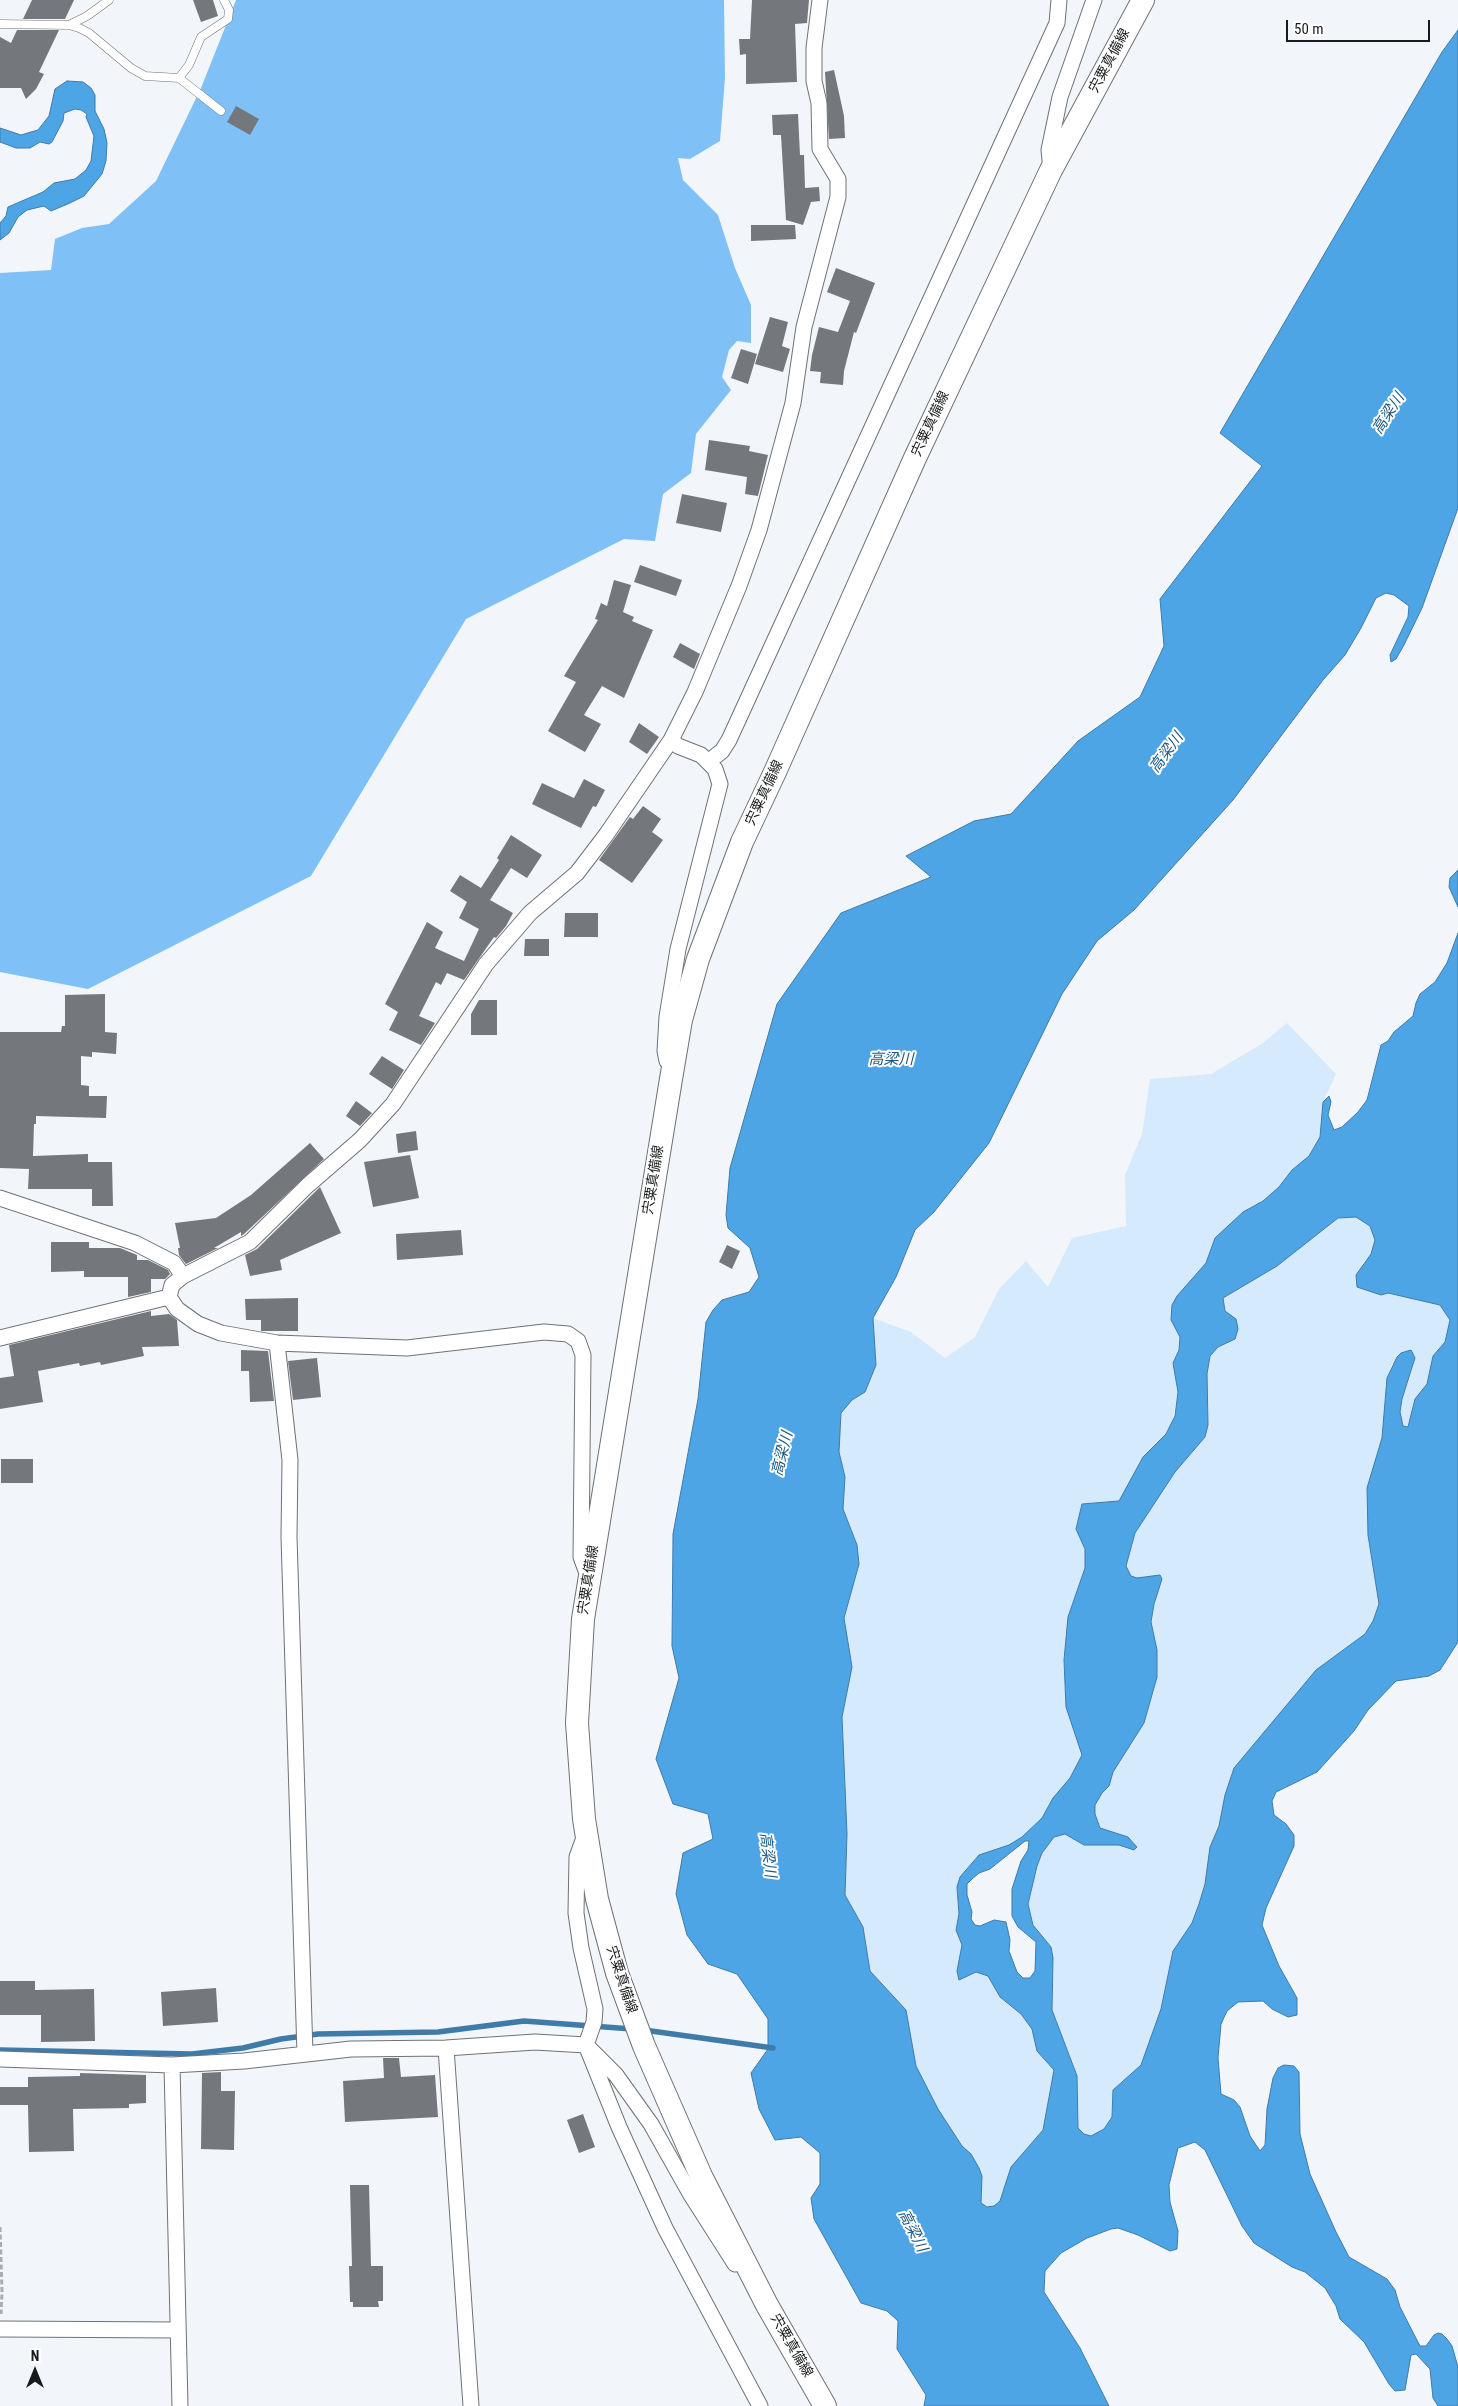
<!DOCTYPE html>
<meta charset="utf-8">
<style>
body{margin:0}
#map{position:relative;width:1458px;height:2406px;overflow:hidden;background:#f2f6fa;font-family:"Roboto Condensed",sans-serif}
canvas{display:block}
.north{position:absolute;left:10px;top:2346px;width:50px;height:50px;-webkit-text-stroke:4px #fff;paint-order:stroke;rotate:0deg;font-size:14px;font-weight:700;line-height:20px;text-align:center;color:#181a1b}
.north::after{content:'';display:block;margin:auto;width:18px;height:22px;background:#181a1b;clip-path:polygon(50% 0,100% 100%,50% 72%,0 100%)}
.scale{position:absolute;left:1286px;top:20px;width:144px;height:22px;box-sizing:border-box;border:2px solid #181a1b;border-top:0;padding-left:6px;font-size:15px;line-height:18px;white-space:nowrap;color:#181a1b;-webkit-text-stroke:4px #fff;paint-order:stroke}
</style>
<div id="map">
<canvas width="1458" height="2406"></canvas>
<div class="north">N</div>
<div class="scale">50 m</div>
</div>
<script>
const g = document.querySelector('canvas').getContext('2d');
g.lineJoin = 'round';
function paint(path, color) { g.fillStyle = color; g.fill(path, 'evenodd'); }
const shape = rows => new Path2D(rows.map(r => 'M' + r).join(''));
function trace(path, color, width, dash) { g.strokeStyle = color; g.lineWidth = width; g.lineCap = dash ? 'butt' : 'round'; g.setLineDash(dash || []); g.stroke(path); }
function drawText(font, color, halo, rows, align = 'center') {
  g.font = font + ' "Roboto Condensed","Noto Sans JP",sans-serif'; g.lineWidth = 4; g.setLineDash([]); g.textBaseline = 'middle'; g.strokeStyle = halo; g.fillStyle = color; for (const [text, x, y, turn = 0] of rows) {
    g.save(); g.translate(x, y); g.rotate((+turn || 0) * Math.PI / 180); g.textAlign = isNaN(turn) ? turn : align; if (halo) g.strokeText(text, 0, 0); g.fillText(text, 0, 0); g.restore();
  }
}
paint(shape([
 [1287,1023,1336,1074,1323,1102,1320,1137,1309,1156,1292,1170,1279,1187,1263,1201,1243,1212,1215,1238,1206,1263,1177,1296,1171,1320,1180,1337,1179,1350,1173,1364,1178,1392,1172,1423,1166,1434,1143,1457,1119,1501,1082,1504,1081,1540,1085,1549,1085,1568,1068,1617,1064,1660,1066,1707,1082,1755,1070,1778,1053,1798,1042,1818,1022,1837,1009,1845,979,1855,960,1877,957,1887,959,1914,956,1930,962,1945,957,1971,959,1979,976,1972,988,1976,1000,1997,1021,2014,1032,2029,1041,2056,1054,2070,1043,2130,1011,2167,1000,2201,994,2206,987,2207,981,2203,982,2176,979,2168,971,2154,962,2146,938,2109,916,2066,906,2010,870,1971,863,1927,845,1895,847,1834,842,1717,852,1667,844,1618,859,1564,857,1545,843,1509,845,1477,839,1452,841,1413,852,1400,865,1392,876,1365,873,1318,911,1332,945,1358,975,1337,999,1289,1026,1261,1048,1287,1072,1238,1126,1226,1125,1175,1142,1134,1150,1079,1211,1074,1263,1043],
 [1356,1217,1370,1226,1376,1240,1371,1254,1362,1264,1388,1293,1440,1305,1450,1320,1445,1342,1433,1356,1427,1384,1415,1400,1409,1427,1403,1426,1400,1412,1402,1399,1414,1365,1392,1364,1387,1378,1385,1422,1368,1515,1368,1535,1379,1604,1373,1621,1366,1634,1316,1670,1234,1768,1225,1795,1219,1826,1210,1847,1205,1884,1199,1904,1192,1923,1173,1951,1161,2009,1141,2065,1113,2090,1112,2117,1104,2129,1091,2136,1084,2134,1078,2128,1077,2076,1052,2010,1053,1958,1051,1947,1034,1925,1028,1905,1037,1866,1042,1853,1054,1837,1065,1834,1084,1845,1119,1845,1130,1849,1137,1847,1133,1841,1100,1828,1095,1814,1095,1805,1102,1793,1109,1786,1113,1772,1144,1723,1157,1677,1157,1650,1151,1622,1154,1604,1162,1579,1160,1575,1137,1578,1131,1576,1126,1566,1135,1533,1175,1472,1205,1437,1207,1412,1207,1374,1210,1356,1218,1347,1235,1339,1236,1319,1224,1311,1223,1298,1277,1266,1338,1218]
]), '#d5eafc');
paint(shape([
 [236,0,724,0,725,78,720,141,690,159,678,158,683,180,718,215,735,268,751,305,751,343,737,341,729,350,722,377,731,390,696,434,691,473,663,494,655,541,624,539,466,619,311,876,88,989,0,972,0,273,51,270,55,239,82,228,109,224,156,181,201,88]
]), '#7fc1f6');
const water = shape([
 [1458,30,1458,508,1422,608,1404,645,1396,659,1391,662,1390,655,1408,617,1409,606,1394,595,1386,593,1376,598,1361,628,1345,655,1323,680,1233,800,1134,910,1097,941,1062,994,989,1143,934,1212,915,1230,896,1277,873,1318,876,1365,865,1392,852,1400,841,1413,839,1452,845,1477,843,1509,857,1545,859,1564,844,1618,852,1667,842,1717,847,1834,845,1895,863,1927,870,1971,906,2010,916,2066,938,2109,962,2146,971,2154,979,2168,982,2176,981,2203,987,2207,994,2206,1000,2201,1011,2167,1043,2130,1054,2070,1037,2051,1032,2029,1021,2014,1000,1997,988,1976,976,1972,959,1980,957,1971,962,1945,956,1930,959,1914,957,1887,960,1877,979,1855,1009,1845,1022,1837,1042,1818,1053,1798,1070,1778,1082,1755,1066,1707,1064,1660,1068,1617,1085,1568,1085,1549,1076,1529,1082,1504,1119,1501,1143,1457,1166,1434,1175,1416,1178,1392,1173,1363,1179,1350,1180,1337,1171,1320,1172,1305,1177,1296,1206,1263,1215,1238,1243,1212,1263,1201,1279,1187,1292,1170,1309,1156,1320,1137,1323,1102,1329,1096,1331,1102,1328,1115,1334,1130,1342,1127,1358,1112,1367,1100,1381,1045,1388,1041,1394,1032,1413,1016,1416,1003,1420,994,1435,982,1447,963,1458,933,1458,1642,1440,1670,1429,1676,1396,1681,1368,1710,1354,1731,1317,1772,1276,1792,1272,1801,1274,1815,1286,1824,1294,1835,1294,1846,1266,1908,1262,1925,1279,1966,1297,1998,1297,2015,1288,2017,1272,2009,1263,2001,1238,2002,1227,2011,1221,2024,1218,2058,1221,2094,1234,2100,1240,2107,1250,2136,1260,2151,1265,2145,1267,2109,1273,2078,1278,2068,1284,2065,1294,2066,1299,2072,1300,2134,1310,2174,1336,2232,1349,2257,1387,2279,1395,2290,1400,2307,1420,2346,1426,2346,1434,2335,1438,2333,1442,2334,1447,2339,1452,2346,1458,2367,1458,2406,1438,2406,1433,2398,1430,2369,1416,2354,1411,2355,1405,2390,1395,2391,1389,2384,1364,2342,1340,2319,1336,2306,1325,2288,1305,2272,1292,2267,1254,2243,1242,2226,1205,2150,1195,2142,1178,2148,1169,2185,1170,2202,1178,2231,1177,2249,1170,2251,1138,2235,1118,2228,1111,2229,1087,2238,1061,2253,1045,2271,1044,2292,1080,2348,1109,2406,924,2406,926,2395,897,2349,898,2321,887,2311,861,2303,814,2219,811,2198,820,2184,820,2153,801,2137,775,2140,759,2109,751,2073,768,2049,768,2019,737,1974,708,1964,687,1935,676,1894,683,1853,713,1839,708,1814,673,1804,656,1759,679,1678,672,1646,673,1534,698,1399,706,1322,713,1310,722,1300,749,1292,759,1277,750,1248,728,1228,726,1215,730,1168,777,1004,841,913,931,877,906,856,974,821,1011,814,1078,741,1140,697,1164,646,1160,599,1262,466,1220,433,1442,52,1458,30],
 [1356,1217,1370,1226,1375,1240,1371,1254,1356,1275,1357,1287,1381,1295,1388,1293,1440,1305,1450,1320,1445,1342,1433,1356,1427,1384,1415,1399,1408,1427,1403,1426,1400,1412,1402,1399,1415,1358,1411,1350,1401,1353,1397,1357,1387,1378,1382,1438,1367,1488,1368,1535,1379,1604,1373,1621,1365,1634,1316,1670,1234,1768,1225,1795,1219,1826,1210,1847,1205,1884,1199,1904,1192,1923,1173,1951,1161,2009,1141,2065,1113,2090,1112,2117,1104,2129,1091,2136,1084,2134,1078,2128,1077,2076,1052,2010,1053,1958,1051,1947,1033,1925,1028,1904,1037,1866,1042,1853,1054,1837,1065,1834,1084,1845,1119,1845,1134,1850,1137,1847,1128,1837,1100,1828,1095,1814,1095,1805,1102,1793,1109,1786,1113,1772,1144,1723,1157,1677,1157,1650,1151,1622,1154,1604,1162,1579,1160,1575,1137,1578,1131,1576,1126,1566,1135,1533,1175,1472,1205,1437,1208,1425,1207,1374,1210,1356,1218,1347,1235,1339,1238,1329,1236,1319,1225,1311,1223,1298,1277,1266,1338,1218,1356,1217],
 [1025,1841,1029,1841,1028,1850,1021,1861,1012,1889,1012,1916,1018,1927,1036,1942,1035,1971,1030,1978,1023,1978,1017,1972,1009,1951,1010,1940,1006,1922,994,1920,980,1926,975,1925,971,1919,972,1912,967,1895,967,1884,972,1879,979,1873,990,1869,1025,1841],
 [67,81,83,82,91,88,95,95,95,111,104,129,107,143,106,161,102,174,84,196,70,203,51,211,44,206,27,210,18,217,9,233,0,240,0,223,6,216,8,207,43,192,54,183,75,179,86,170,91,161,94,136,86,117,87,114,81,110,75,109,64,113,63,121,52,142,49,144,40,142,30,148,16,148,0,142,0,128,21,135,38,130,49,116,55,89,67,81],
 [1458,870,1458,907,1449,887,1450,878,1458,870]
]);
paint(water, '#4ea5e6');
trace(water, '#3e7ba9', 1);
trace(shape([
 [644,2030,773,2048],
 [0,2050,192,2054,243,2048,281,2039,318,2034,438,2032,524,2021,632,2029]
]), '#3e7ba9', 5.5);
paint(shape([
 [32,0,74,0,65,19,23,19],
 [193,0,213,0,218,16,201,22],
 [752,0,809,0,807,23,795,24,797,82,746,84,746,54,740,55,739,39,750,39],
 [17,30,59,30,39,72,44,74,36,89,26,99,21,88,0,88,0,37,11,43],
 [834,70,844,116,845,138,829,139,825,72],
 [236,106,259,119,250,135,227,122],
 [798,114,800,155,804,155,805,188,819,187,820,201,811,202,803,225,786,220,781,135,773,135,772,115],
 [751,225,795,225,796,239,751,241],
 [836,268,875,283,856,333,854,332,844,371,843,385,820,383,821,372,810,371,812,355,819,327,838,332,850,301,827,292],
 [770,317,788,322,782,346,790,349,783,372,755,364],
 [741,349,757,354,748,384,731,378],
 [709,440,750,446,749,451,768,455,758,496,745,494,747,477,705,470],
 [682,494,727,503,721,532,676,523],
 [640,565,682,580,676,596,634,582],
 [614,580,631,585,623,612,634,617,632,621,653,630,624,698,602,686,584,715,601,724,585,752,548,731,576,682,564,676,598,620,595,619,601,603,607,606],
 [680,643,700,654,694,669,673,657],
 [639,723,659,737,647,754,629,742],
 [584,779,605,790,596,807,593,806,581,828,532,804,542,783,574,798],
 [643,806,661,819,652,832,663,840,632,883,599,860,630,817,633,819],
 [511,835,542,855,527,878,511,868,490,900,513,913,506,926,496,938,494,937,464,980,447,973,441,985,436,982,419,1016,435,1023,421,1045,389,1030,398,1012,385,1004,427,922,443,932,435,948,464,961,479,929,459,918,467,902,450,891,460,875,481,888,499,860,497,858],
 [565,913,598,913,598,937,564,937],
 [525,939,549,939,549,956,524,956],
 [105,994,105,1032,117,1033,116,1054,92,1052,92,1057,81,1056,81,1085,89,1086,89,1096,107,1096,106,1118,36,1116,36,1124,34,1124,33,1156,88,1154,88,1162,112,1162,113,1206,92,1206,92,1189,28,1189,29,1169,0,1168,0,1032,61,1032,62,1026,65,1026,65,995],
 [479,1000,497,1000,497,1035,471,1035,471,1014],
 [382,1056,404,1070,392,1089,369,1074],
 [356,1101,372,1113,360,1126,346,1116],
 [416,1131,418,1150,398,1153,396,1134],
 [310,1143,324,1159,244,1234,241,1236,241,1232,214,1248,218,1248,186,1264,179,1255,178,1248,180,1248,175,1223,216,1218,251,1195],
 [410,1155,419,1198,373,1207,364,1162],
 [320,1187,341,1233,280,1260,282,1270,250,1276,245,1255,257,1249],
 [461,1230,463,1255,397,1260,396,1234],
 [51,1242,89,1242,89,1248,120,1248,137,1255,137,1260,148,1260,168,1270,170,1274,165,1279,151,1279,151,1292,128,1297,128,1277,84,1277,84,1271,51,1272],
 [727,1245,740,1251,732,1269,719,1262],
 [298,1298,298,1331,261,1331,261,1320,246,1320,245,1299],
 [151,1311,151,1316,169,1314,177,1320,179,1346,142,1347,144,1356,101,1365,100,1362,80,1366,79,1363,38,1371,43,1402,0,1409,0,1378,14,1376,9,1345],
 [241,1350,268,1351,274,1401,250,1402,249,1371,241,1371],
 [317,1358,321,1397,293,1400,288,1361],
 [1,1459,33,1459,33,1483,1,1483],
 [0,1981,35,1981,35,1990,94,1989,95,2041,41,2042,41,2015,0,2015],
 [216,1988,218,2022,163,2026,161,1992],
 [383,2058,399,2058,401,2077,435,2075,438,2117,345,2122,343,2081,384,2078],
 [221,2072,221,2091,235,2091,234,2150,201,2149,202,2073],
 [80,2073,146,2075,146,2103,129,2104,129,2108,73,2109,74,2151,29,2152,28,2105,0,2105,0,2087,28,2087,28,2077,80,2076],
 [583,2114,595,2147,579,2153,567,2120],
 [350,2185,369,2185,371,2266,383,2266,383,2301,378,2301,379,2307,353,2307,353,2302,350,2302,349,2266,352,2266]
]), '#74787c');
const lane = shape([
 [0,24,69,25,79,28,89,33,131,68,145,76,179,78,221,111],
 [69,25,87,16,109,0],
 [179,78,189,65,201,37,228,19,229,10,224,0]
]);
const street = shape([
 [1051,169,1049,150,1060,97,1094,0],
 [708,762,722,751,729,740,1057,23,1059,0],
 [667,1061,665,1051,667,1017,678,949,720,784,715,769,701,755,678,746,671,740],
 [0,1198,135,1243,174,1263,183,1276],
 [0,1338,169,1297],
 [277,1343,290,1460,289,1537,305,2054],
 [588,1576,581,1557,583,1355,578,1341,568,1334,544,1332,407,1348,277,1343,221,1333,198,1324,177,1309,169,1297,172,1285,183,1276,250,1242,308,1185,360,1140,393,1104,486,964,530,913,577,873,606,835,671,740,695,692,739,586,759,530,793,403,804,327,838,197,838,179,820,149,819,103,814,81,814,48,820,0],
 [585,1835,577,1857,576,1913,581,1948,595,2009,594,2022,586,2045,619,2127,665,2228,760,2406],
 [446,2048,471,2406],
 [0,2059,172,2065,244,2061,351,2049,446,2048,535,2042,586,2045,616,2075,651,2124,691,2195,735,2264],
 [172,2065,180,2406],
 [0,2329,178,2330]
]);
const secondary = shape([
 [825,2406,767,2305,701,2176,644,2046,617,1973,597,1899,584,1819,577,1723,583,1619,671,1079,681,1020,698,959,742,842,775,772,915,458,1051,170,1143,0]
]);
trace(lane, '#6e7276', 9);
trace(street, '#6e7276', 17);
trace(secondary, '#6e7276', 24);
trace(shape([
 [0,2227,2,2292,1,2314]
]), '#aaadb0', 3, [5, 2.5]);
trace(lane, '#fff', 8);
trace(street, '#fff', 15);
trace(secondary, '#fff', 22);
drawText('14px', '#181a1b', '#fff', [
 ["宍粟真備線",1110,61,-62],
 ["宍粟真備線",931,424,-65],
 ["宍粟真備線",765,793,-65],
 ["宍粟真備線",654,1180,-81],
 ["宍粟真備線",589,1580,-81],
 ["宍粟真備線",621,1980,72],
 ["宍粟真備線",791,2346,60]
]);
drawText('italic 15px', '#195783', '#fff', [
 ["高梁川",1389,414,-57],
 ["高梁川",1167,753,-54],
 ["高梁川",891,1060],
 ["高梁川",783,1454,-76],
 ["高梁川",767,1855,83],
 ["高梁川",912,2231,63]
]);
</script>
